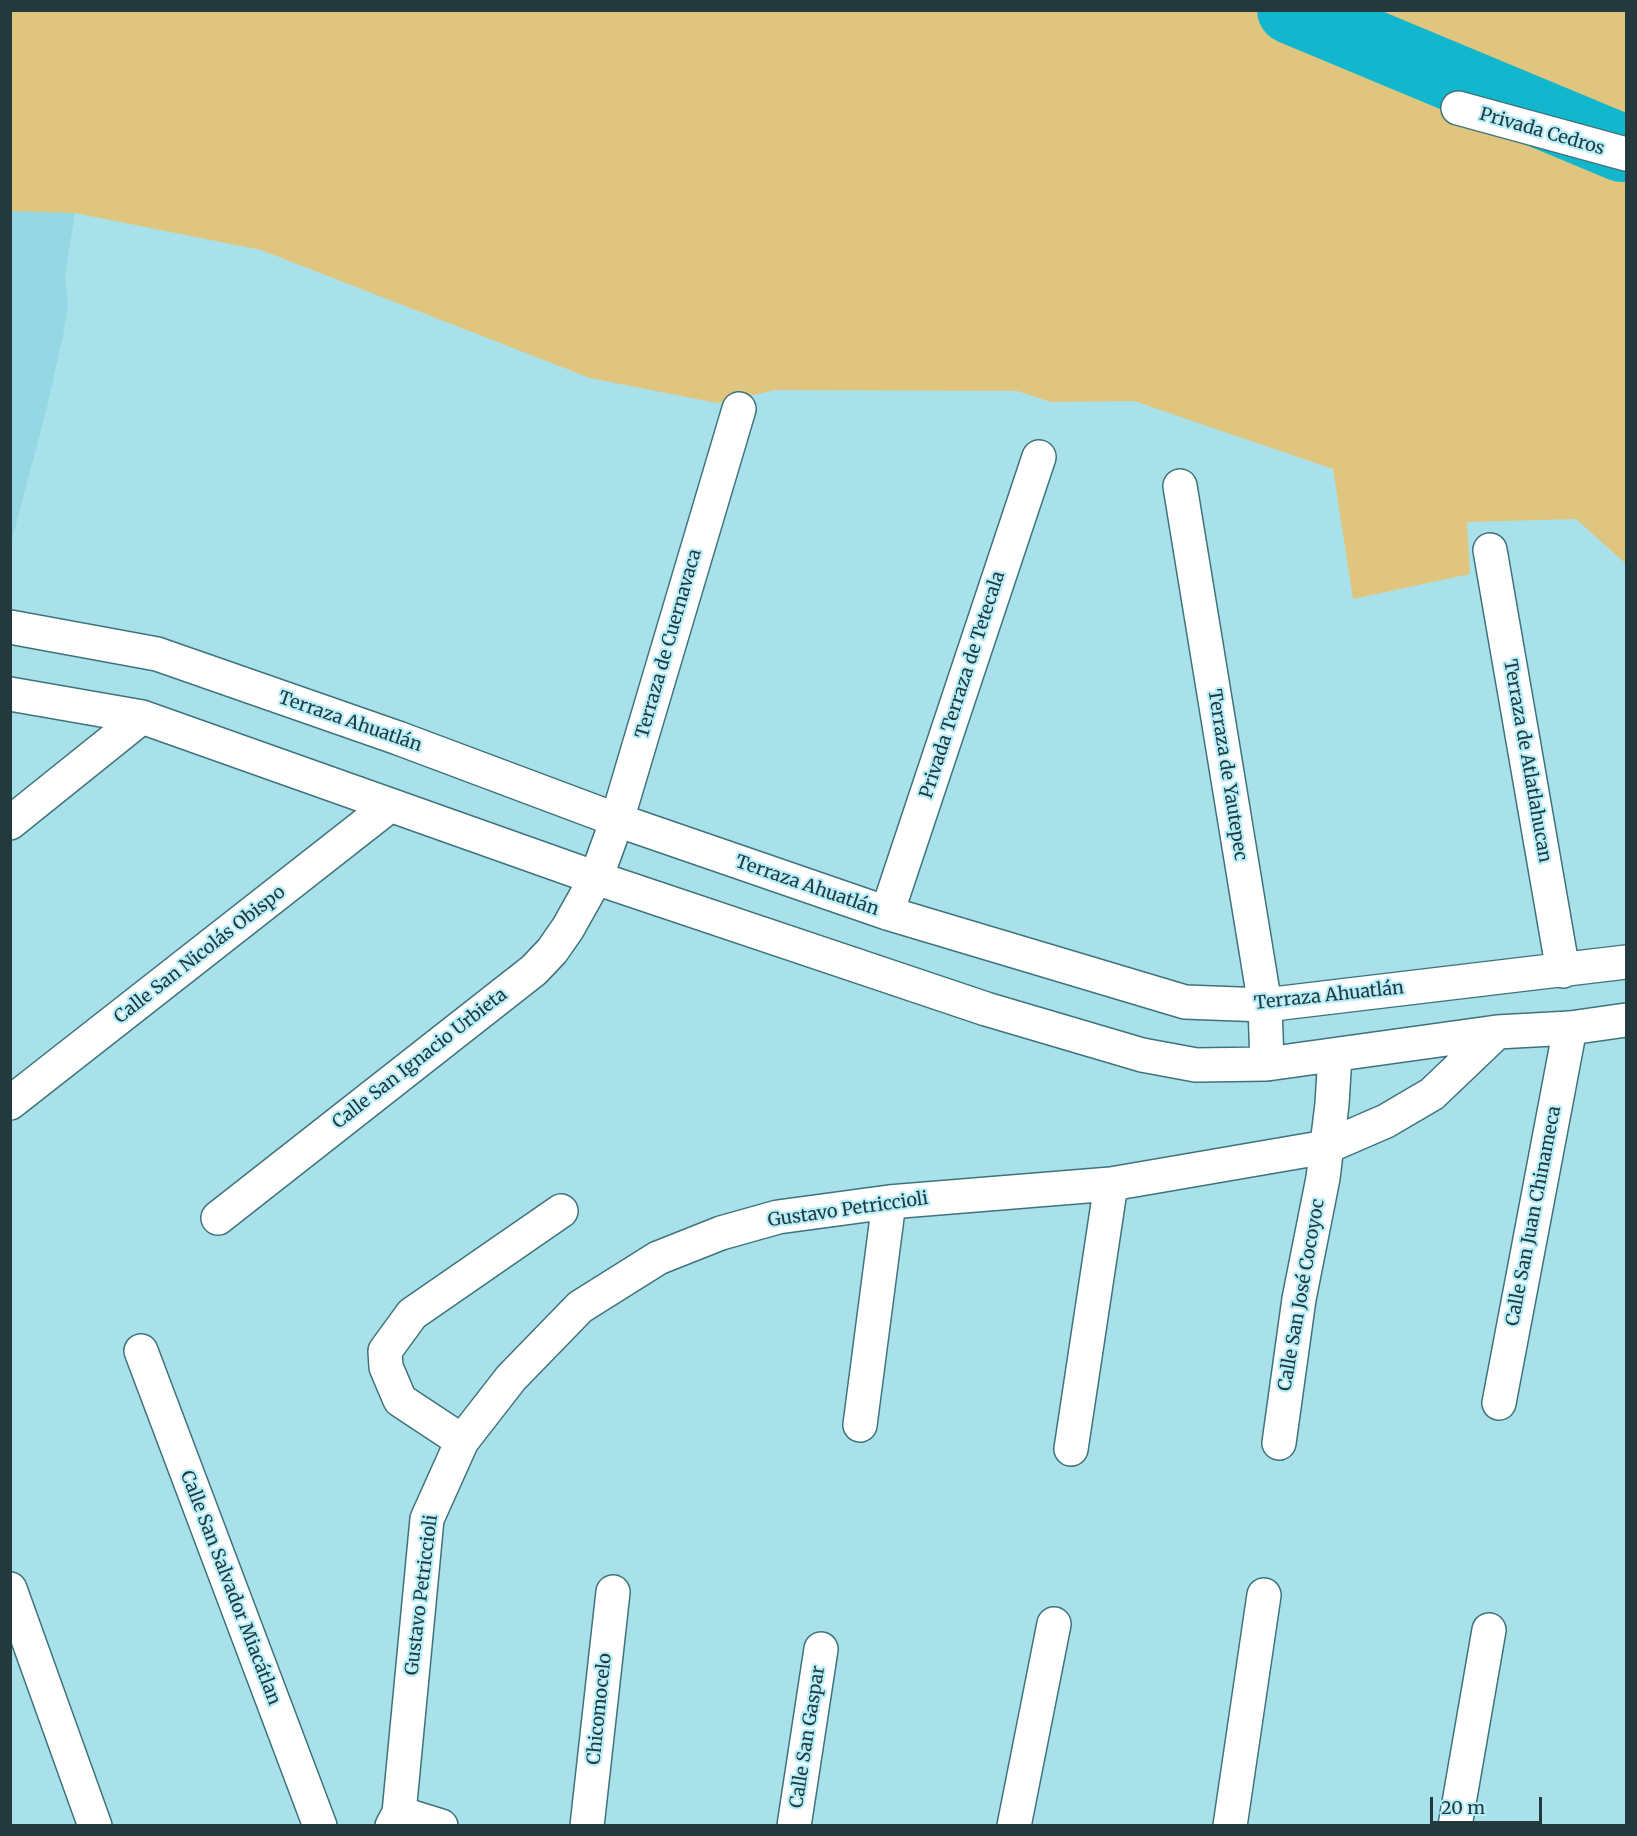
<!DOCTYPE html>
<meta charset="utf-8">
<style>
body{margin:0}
#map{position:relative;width:1637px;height:1836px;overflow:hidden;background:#a9e1eb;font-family:Merriweather,serif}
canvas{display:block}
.frame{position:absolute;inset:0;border:12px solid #23393d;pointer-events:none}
.scale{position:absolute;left:1430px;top:1797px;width:112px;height:27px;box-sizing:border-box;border:3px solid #23393d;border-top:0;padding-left:8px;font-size:18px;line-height:21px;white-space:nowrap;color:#23393d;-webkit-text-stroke:4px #b6eef9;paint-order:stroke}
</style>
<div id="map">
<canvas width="1637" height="1836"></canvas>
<div class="frame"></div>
<div class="scale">20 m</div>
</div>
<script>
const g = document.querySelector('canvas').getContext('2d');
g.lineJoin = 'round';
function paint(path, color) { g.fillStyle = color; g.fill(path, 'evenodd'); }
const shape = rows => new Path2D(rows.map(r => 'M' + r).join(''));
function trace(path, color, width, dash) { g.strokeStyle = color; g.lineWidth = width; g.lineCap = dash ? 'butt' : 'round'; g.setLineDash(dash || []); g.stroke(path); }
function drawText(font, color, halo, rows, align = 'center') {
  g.font = font + ' Merriweather,serif'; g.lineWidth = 4.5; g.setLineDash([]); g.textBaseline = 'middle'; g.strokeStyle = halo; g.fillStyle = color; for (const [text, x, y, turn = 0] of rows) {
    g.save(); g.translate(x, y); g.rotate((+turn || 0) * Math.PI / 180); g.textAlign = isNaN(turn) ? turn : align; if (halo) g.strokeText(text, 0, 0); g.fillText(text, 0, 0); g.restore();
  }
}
paint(shape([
 [11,211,75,213,65,275,68,304,63,336,46,411,11,543]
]), '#95d7e3');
paint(shape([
 [11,11,1626,11,1626,564,1576,519,1467,522,1470,574,1353,599,1333,469,1134,401,1051,402,1017,391,776,390,717,403,590,378,261,250,75,213,11,211]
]), '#e0c57f');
trace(shape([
 [1291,10,1622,148]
]), '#13b7cd', 68);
const minor = shape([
 [1458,108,1626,154],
 [1180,486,1265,1005,1267,1064],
 [1490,550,1563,971],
 [10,627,157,654,398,738,617,820,887,913,1185,1002,1265,1005,1626,962],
 [10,694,142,717,596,878,986,1009,1142,1055,1196,1065,1267,1064,1497,1032,1570,1028,1626,1020],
 [10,823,142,717],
 [887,913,1039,457],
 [10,1103,389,806],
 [218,1218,534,970,552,951,568,928,596,878,617,820,739,409],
 [141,1351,320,1826],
 [1499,1403,1570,1028],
 [860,1425,889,1202],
 [462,1441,400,1400,386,1367,385,1351,412,1314,561,1211],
 [1279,1443,1299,1299,1323,1178,1332,1104,1335,1055],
 [1071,1449,1111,1184],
 [10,1589,95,1826],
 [399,1813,441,1826],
 [392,1826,399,1813,427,1519,462,1441,511,1378,580,1307,658,1258,721,1233,778,1217,889,1202,1111,1184,1326,1147,1386,1121,1432,1094,1497,1032],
 [587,1826,613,1592],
 [794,1826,821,1649],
 [1014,1826,1054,1624],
 [1230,1826,1264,1595],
 [1455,1826,1489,1630]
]);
trace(minor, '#3e737c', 36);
trace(minor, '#fff', 33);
drawText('18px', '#23393d', '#b6eef9', [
 ["Privada Cedros",1542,132,16],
 ["Terraza de Cuernavaca",669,644,-74],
 ["Privada Terraza de Tetecala",963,685,-72],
 ["Terraza Ahuatlán",350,722,19],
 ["Terraza de Atlatlahucan",1527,761,80],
 ["Terraza de Yautepec",1227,775,81],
 ["Terraza Ahuatlán",807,886,19],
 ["Calle San Nicolás Obispo",200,955,-38],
 ["Terraza Ahuatlán",1329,996,-6],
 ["Calle San Ignacio Urbieta",420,1059,-38],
 ["Gustavo Petriccioli",848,1210,-8],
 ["Calle San Juan Chinameca",1534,1216,-79],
 ["Calle San José Cocoyoc",1302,1295,-80],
 ["Calle San Salvador Miacátlan",230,1588,69],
 ["Gustavo Petriccioli",422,1595,-83],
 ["Chicomocelo",600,1709,-84],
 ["Calle San Gaspar",808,1737,-81]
]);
</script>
